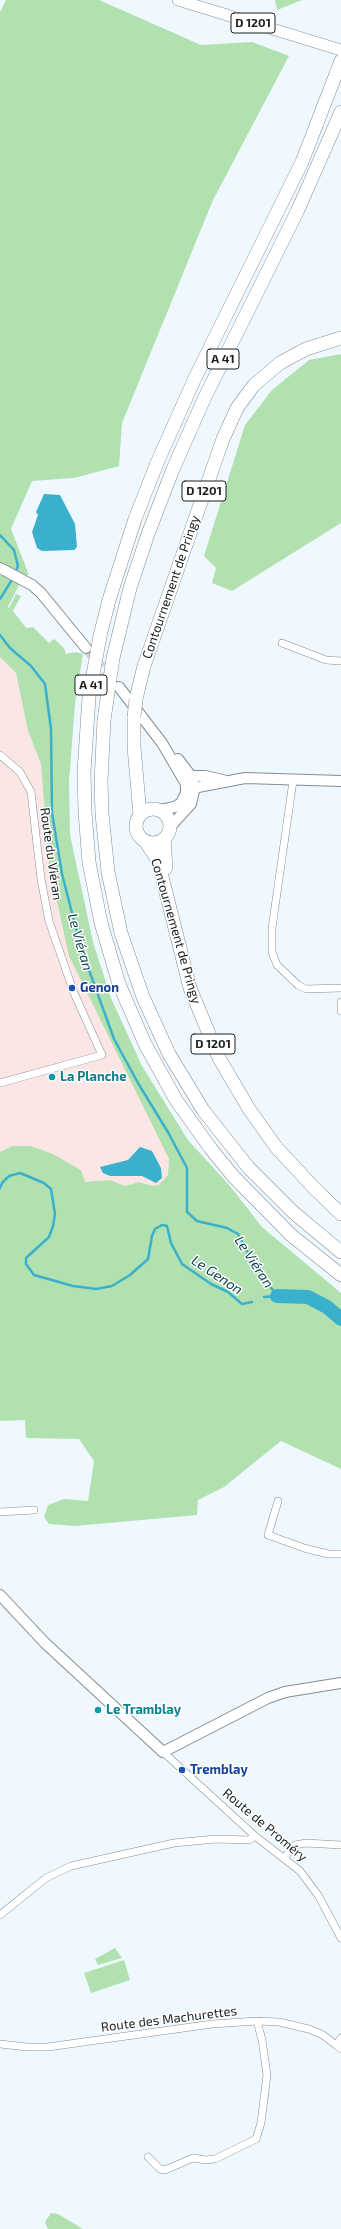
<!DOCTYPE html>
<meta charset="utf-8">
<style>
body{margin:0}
canvas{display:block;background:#eff8ff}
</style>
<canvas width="341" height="2229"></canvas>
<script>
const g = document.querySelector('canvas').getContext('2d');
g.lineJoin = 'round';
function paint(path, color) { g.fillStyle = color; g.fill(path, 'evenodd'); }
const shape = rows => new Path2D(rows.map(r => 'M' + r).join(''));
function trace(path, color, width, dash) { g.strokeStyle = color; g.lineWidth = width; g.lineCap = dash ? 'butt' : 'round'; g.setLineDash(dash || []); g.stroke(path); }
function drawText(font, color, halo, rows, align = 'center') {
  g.font = font + ' "Exo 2",sans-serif'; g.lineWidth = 3; g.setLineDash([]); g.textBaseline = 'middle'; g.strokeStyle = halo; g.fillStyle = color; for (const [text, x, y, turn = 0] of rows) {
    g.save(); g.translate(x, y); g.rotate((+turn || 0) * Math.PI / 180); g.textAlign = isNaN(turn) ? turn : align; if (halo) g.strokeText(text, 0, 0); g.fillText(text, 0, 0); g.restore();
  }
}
paint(shape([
 [0,657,16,673,28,731,41,764,49,865,169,1159,168,1175,159,1185,153,1186,139,1182,125,1186,110,1180,85,1182,81,1170,53,1154,31,1146,12,1146,0,1152]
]), '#fce6e5');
paint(shape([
 [6,0,99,0,201,45,252,42,289,56,213,200,122,423,119,466,74,478,32,481,11,529,29,575,25,575,0,562,0,12],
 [275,0,302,0,277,10],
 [341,354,341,523,232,591,212,583,216,568,204,556,245,425,272,390,309,360],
 [3,575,20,583,8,607,9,608,16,594,21,596,13,611,26,628,33,627,49,643,54,639,64,648,66,654,75,652,83,654,75,704,69,781,70,835,93,942,111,998,142,1066,188,1140,230,1186,262,1227,341,1293,341,1469,281,1441,224,1487,198,1500,197,1515,75,1526,49,1524,44,1517,48,1505,64,1499,88,1501,94,1461,79,1439,26,1438,25,1420,0,1421,0,1152,12,1146,31,1146,53,1154,81,1170,85,1182,110,1180,125,1186,139,1182,153,1186,159,1185,168,1175,169,1159,69,956,49,865,41,764,28,731,16,673,0,657,0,576],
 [115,1948,122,1958,98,1965,95,1959],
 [124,1960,130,1980,91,1993,84,1973],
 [51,2213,58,2214,83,2229,48,2229,45,2222]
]), '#b1e1af');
paint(shape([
 [44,494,60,495,75,524,77,547,74,550,42,551,37,548,32,532,38,515,36,512],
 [140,1147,152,1151,161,1168,162,1178,156,1183,142,1176,110,1176,103,1173,100,1167,128,1160]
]), '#3bb0cc');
trace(shape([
 [0,535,14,550,18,566,15,573],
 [0,599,13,578],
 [0,635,10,648,31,666,45,684,51,729,52,813,62,874,81,948,114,1039,138,1083,169,1134,187,1168,187,1212,197,1221,227,1228,238,1234,252,1261,277,1296],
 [0,1188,2,1183,9,1176,20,1173,44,1183,51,1189,55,1214,53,1226,49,1237,26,1258,26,1264,34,1275,73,1286,96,1289,112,1286,130,1275,148,1259,152,1236,155,1229,162,1225,167,1226,171,1243,182,1264,211,1284,228,1292,242,1304,252,1302],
 [264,1297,276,1296]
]), '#3bb0cc', 2.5);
trace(shape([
 [277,1296,308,1297,327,1307,341,1319]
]), '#3bb0cc', 14);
trace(shape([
 [86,648,112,680]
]), '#cfd7de', 10, [10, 5]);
const street = shape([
 [282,643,326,660,341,661],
 [0,755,20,772,31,792,41,879,49,921,74,993,102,1055,0,1083],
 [293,781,272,928,272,952,277,965,298,985,306,989,341,988],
 [341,1002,341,1011],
 [278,1501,268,1535,304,1548,328,1554,341,1554],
 [0,1512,34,1510],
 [163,1752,255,1836,300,1871,318,1895,341,1938],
 [284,1858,295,1845,306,1843,341,1845],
 [0,1915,46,1878,71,1866,174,1843,215,1839,249,1840,255,1836],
 [341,2038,336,2045,341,2049],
 [0,2044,27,2047,48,2047,212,2024,257,2021,279,2022,309,2029,323,2035,336,2045],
 [148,2157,160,2169,165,2170,193,2158,206,2160,215,2159,256,2139,261,2123,267,2075,262,2040,257,2021]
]);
const secondary = shape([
 [0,568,32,585,41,593,86,648],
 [119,687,162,743,186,784,198,787,245,778,341,781],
 [178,759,191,776,205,776,223,780],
 [160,810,175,807,181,803,186,793,186,784],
 [170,827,191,804,194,791,193,782],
 [0,1595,45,1643,163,1752,268,1698,285,1692,341,1683]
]);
const primary = shape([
 [178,0,341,50]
]);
const highway = shape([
 [341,61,302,162,194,380,157,463,135,519,109,600,100,636,89,697,84,772,85,812,89,862,101,923,119,984,145,1044,176,1100,211,1149,233,1176,291,1235,341,1275],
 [341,112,297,212,204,399,173,469,148,534,130,588,113,658,104,720,101,782,102,814,108,872,121,933,143,997,169,1054,203,1110,248,1167,293,1212,341,1252],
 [136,699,144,666,194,522,223,439,237,408,254,385,280,363,306,349,341,338],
 [134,717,134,747,140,815],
 '136 826a17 17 0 1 1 34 0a17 17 0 1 1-34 0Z',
 [164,839,166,868],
 [146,842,158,861,190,988,219,1058,249,1109,276,1147,314,1188,341,1214]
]);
trace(street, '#858d93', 8);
trace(secondary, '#858d93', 12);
trace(primary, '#858d93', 12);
trace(highway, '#858d93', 14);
trace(street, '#fff', 7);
trace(secondary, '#fff', 10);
trace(primary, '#fff', 11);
trace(highway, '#fff', 13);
const highwayBridge = shape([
 [134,717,136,699]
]);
trace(highwayBridge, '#858d93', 14, []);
trace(highwayBridge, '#fff', 13);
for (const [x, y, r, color] of [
 [72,988,4,"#1a4fb4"],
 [52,1077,4,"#0f9aa8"],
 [98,1710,4,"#0f9aa8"],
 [182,1770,4,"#1a4fb4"]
]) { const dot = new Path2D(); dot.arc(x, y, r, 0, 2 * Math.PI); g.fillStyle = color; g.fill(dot); trace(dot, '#fff', 1.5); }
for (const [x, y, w] of [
 [253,23,44],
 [223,359,32],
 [204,491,44],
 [91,685,32],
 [213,1044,44]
]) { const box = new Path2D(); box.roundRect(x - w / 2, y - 10, w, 20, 3); g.fillStyle = '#fff'; g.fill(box); trace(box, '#1b1f21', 1); }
drawText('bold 12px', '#1b1f21', null, [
 ["D 1201",253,23],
 ["A 41",223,359],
 ["D 1201",204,491],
 ["A 41",91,685],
 ["D 1201",213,1044]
]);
drawText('13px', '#1b1f21', '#fff', [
 ["Contournement de Pringy",171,587,-71],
 ["Route du Viéran",51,854,82],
 ["Contournement de Pringy",176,931,74],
 ["Route de Proméry",265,1825,40],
 ["Route des Machurettes",169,2019,-7]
]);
drawText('bold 13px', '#164399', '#fff', [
 ["Genon",80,988],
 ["Tremblay",190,1770]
], 'left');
drawText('bold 13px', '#0d838f', '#fff', [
 ["La Planche",60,1077],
 ["Le Tramblay",106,1710]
], 'left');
drawText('italic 14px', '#124551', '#fff', [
 ["Le Viéran",80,942,74],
 ["Le Viéran",254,1262,57],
 ["Le Genon",217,1275,34]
]);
</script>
